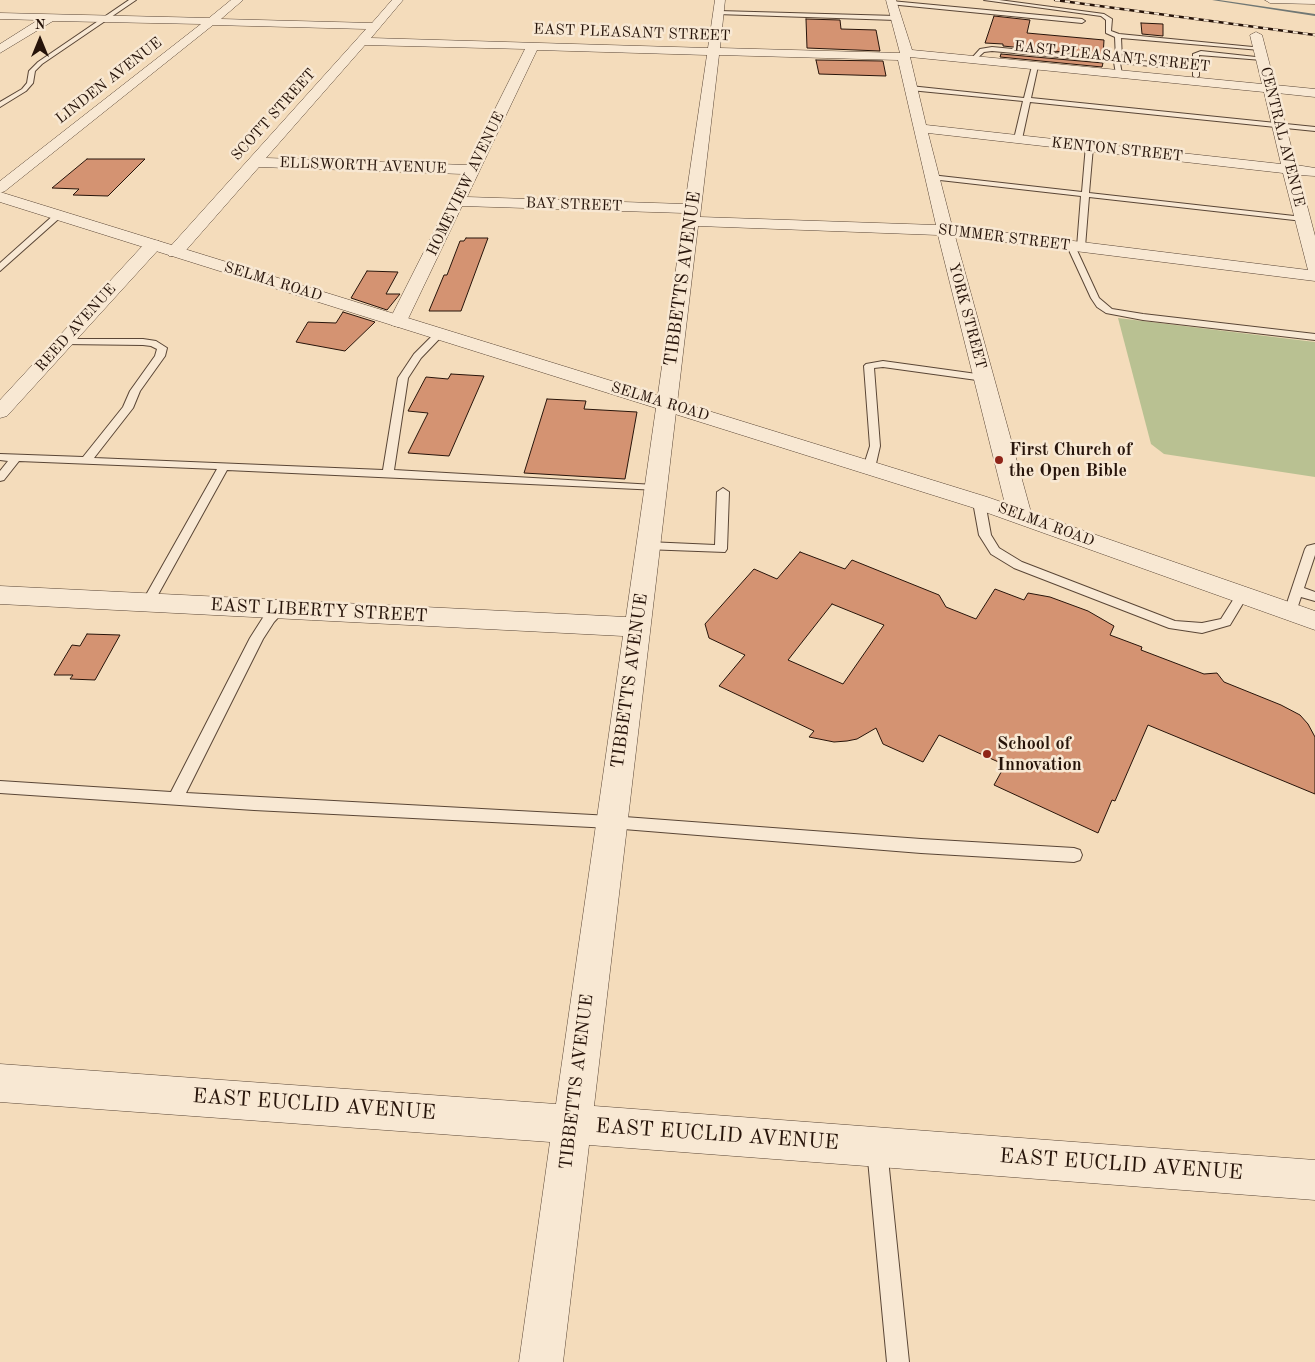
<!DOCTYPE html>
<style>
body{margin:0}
#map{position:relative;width:1315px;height:1362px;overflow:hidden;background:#f4dcbb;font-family:"Old Standard TT",serif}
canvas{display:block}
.north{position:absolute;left:15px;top:15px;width:50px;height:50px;-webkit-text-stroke:4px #f8e8d3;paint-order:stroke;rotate:0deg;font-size:14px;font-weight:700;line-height:20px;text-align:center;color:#27140a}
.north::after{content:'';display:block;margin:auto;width:18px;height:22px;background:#27140a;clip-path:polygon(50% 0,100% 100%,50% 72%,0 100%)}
</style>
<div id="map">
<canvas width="1315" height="1362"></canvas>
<div class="north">N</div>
</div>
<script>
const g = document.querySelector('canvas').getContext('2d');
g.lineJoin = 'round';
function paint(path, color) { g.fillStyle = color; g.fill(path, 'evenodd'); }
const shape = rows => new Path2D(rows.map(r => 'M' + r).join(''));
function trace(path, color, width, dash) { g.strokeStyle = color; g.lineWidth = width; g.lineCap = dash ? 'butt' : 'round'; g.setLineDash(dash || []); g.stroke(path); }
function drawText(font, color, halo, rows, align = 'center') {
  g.font = font + ' "Old Standard TT",serif'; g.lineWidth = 5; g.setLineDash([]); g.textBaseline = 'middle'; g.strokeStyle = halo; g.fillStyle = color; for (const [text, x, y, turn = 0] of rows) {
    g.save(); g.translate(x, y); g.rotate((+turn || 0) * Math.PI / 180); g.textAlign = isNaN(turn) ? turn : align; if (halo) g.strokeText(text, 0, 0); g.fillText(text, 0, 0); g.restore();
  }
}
paint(shape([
 [1118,318,1315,342,1315,477,1164,454,1151,444]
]), '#b9c192');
paint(shape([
 [1212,0,1219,0,1315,14,1315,16,1212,0]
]), '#707774');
const building = shape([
 [994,16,1030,20,1027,33,1104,40,1103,56,1003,46,1003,44,985,43,994,16],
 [806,19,840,20,841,29,876,30,880,51,807,48,806,19],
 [1141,23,1163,24,1163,36,1142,34,1141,23],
 [1001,54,1103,63,1102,67,1000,57,1001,54],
 [816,60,883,61,886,76,819,74,816,60],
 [87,159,145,159,108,196,73,195,79,189,52,188,87,159],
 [466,238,488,238,461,311,429,311,444,275,447,275,460,241,464,241,466,238],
 [367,271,398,272,386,294,400,294,387,310,351,298,367,271],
 [343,312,375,322,345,351,296,342,308,322,336,323,343,312],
 [451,374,484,376,449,456,408,453,428,413,408,411,426,377,448,379,451,374],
 [547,399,586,401,584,409,637,412,625,479,524,473,547,399],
 [800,552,845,569,852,560,939,595,946,607,976,619,995,589,1024,600,1028,593,1050,597,1088,611,1114,626,1110,635,1142,647,1141,650,1204,674,1217,673,1224,682,1281,705,1300,715,1308,724,1315,737,1315,794,1148,725,1115,801,1112,800,1098,833,994,785,1005,765,939,735,923,762,883,744,876,728,857,739,847,741,834,742,809,737,814,731,719,686,745,655,709,638,705,624,754,569,777,579,800,552],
 [832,604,884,625,843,684,788,660,832,604],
 [87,634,120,635,95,680,70,679,73,675,54,675,72,645,80,646,87,634]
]);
paint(building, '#d49372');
trace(building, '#27140a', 1);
const service = shape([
 [129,0,136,0,42,64,35,71,33,83,26,91,0,107,0,102,22,89,27,83,29,71,38,62,129,0],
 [984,0,999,0,1104,14,1112,19,1111,31,1119,34,1263,48,1260,50,1121,38,1122,59,1193,66,1193,54,1201,51,1265,58,1262,60,1199,55,1199,76,1196,78,1193,76,1193,70,1120,63,1122,74,1119,76,1116,74,1114,62,992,51,984,52,973,62,970,60,980,49,992,47,1116,59,1115,37,1106,33,1106,20,1101,16,984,0],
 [891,1,1082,19,1085,21,1082,23,889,4,891,1],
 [719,11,896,16,899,18,896,20,717,14,719,11],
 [1035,64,1038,66,1031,98,1315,127,1315,131,1030,102,1022,139,1018,141,1014,139,1023,101,910,90,907,88,910,86,1024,98,1032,66,1035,64],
 [1086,145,1093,147,1089,193,1303,217,1307,219,1303,221,1089,197,1085,247,1081,250,1077,247,1081,196,931,179,927,177,931,175,1082,192,1086,145],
 [56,213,63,215,0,271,0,263,56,213],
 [1068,244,1075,246,1099,298,1112,309,1143,314,1315,334,1315,340,1143,320,1106,313,1097,307,1091,298,1067,246,1068,244],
 [439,331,444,334,421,358,408,378,394,470,655,485,661,488,659,490,227,470,154,602,153,605,148,606,143,605,142,602,217,469,19,461,4,480,0,481,0,471,8,461,0,460,0,454,83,457,123,407,130,391,155,356,157,349,151,346,143,345,64,344,59,341,61,339,143,339,156,341,167,348,165,356,140,391,133,408,94,458,383,470,398,378,414,354,436,332,439,331],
 [883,361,984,375,989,378,984,381,883,367,874,368,880,446,875,468,869,471,863,468,870,446,864,366,866,364,883,361],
 [723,488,729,492,727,549,725,552,644,549,642,546,644,543,648,542,715,545,717,492,723,488],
 [979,498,985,502,991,535,999,548,1022,562,1175,621,1202,623,1221,619,1238,592,1242,591,1248,595,1230,625,1202,633,1169,628,1014,568,991,554,979,535,973,502,979,498],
 [1315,544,1315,555,1304,588,1315,592,1315,601,1301,597,1295,615,1285,615,1284,612,1305,549,1307,546,1315,544],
 [280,605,285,606,286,609,274,622,263,639,186,793,611,816,921,839,1074,848,1080,850,1082,855,1080,860,1074,862,921,853,611,828,254,810,0,793,0,781,171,792,250,638,264,616,275,606,280,605],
 [877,1139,884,1142,887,1149,909,1362,887,1362,867,1149,870,1142,877,1139]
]);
const minor = shape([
 [231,0,243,0,221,19,372,23,392,0,403,0,371,38,708,48,715,0,725,0,720,48,900,53,886,0,896,0,912,50,1262,84,1250,35,1256,32,1262,35,1275,85,1315,89,1315,97,1277,93,1296,165,1315,168,1315,176,1299,175,1315,236,1315,281,955,236,1032,516,1028,521,1020,523,1012,521,1008,516,938,235,698,226,594,1106,1315,1160,1315,1200,589,1145,563,1362,519,1362,550,1142,0,1102,0,1064,556,1104,623,636,0,604,0,586,626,617,684,213,462,206,407,321,405,325,398,327,391,325,389,321,463,174,259,167,181,256,169,256,167,252,169,248,366,29,213,25,5,191,0,193,0,181,201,24,53,21,0,53,0,44,38,20,0,19,0,13,209,18,231,0],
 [365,45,525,49,467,165,266,158,365,45],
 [537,50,707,55,685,204,467,197,537,50],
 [719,55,898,60,936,225,700,217,719,55],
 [910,57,1264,92,1281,164,926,125,910,57],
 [928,133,1283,173,1308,270,952,226,928,133],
 [1265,0,1315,0,1315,4,1270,3,1265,0],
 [153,240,159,241,161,245,159,249,7,416,0,418,0,400,147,241,153,240]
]);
const tertiary = shape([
 [0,192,987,497,1315,611,1315,630,971,507,0,202,0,192]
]);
trace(service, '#5a4636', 2);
trace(minor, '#5a4636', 1);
trace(tertiary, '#5a4636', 1);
paint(service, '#f8e8d3');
paint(minor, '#f8e8d3');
paint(tertiary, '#f8e8d3');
const rail = shape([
 [1055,0,1315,35]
]);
trace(rail, '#27140a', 2.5);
trace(rail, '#f8e8d3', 2, [5]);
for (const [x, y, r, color] of [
 [999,460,5,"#8f2418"],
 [987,754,5,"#8f2418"]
]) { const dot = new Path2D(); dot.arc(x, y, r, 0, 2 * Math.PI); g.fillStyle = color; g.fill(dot); trace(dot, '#f8e8d3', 2); }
drawText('15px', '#27140a', '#f8e8d3', [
 ["EAST PLEASANT STREET",632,33,2],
 ["EAST PLEASANT STREET",1112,57,6],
 ["LINDEN AVENUE",109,81,-38],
 ["SCOTT STREET",274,115,-48],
 ["CENTRAL AVENUE",1282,137,76],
 ["KENTON STREET",1117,150,6],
 ["ELLSWORTH AVENUE",363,166,2],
 ["HOMEVIEW AVENUE",466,184,-64],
 ["BAY STREET",574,205,2],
 ["SUMMER STREET",1004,238,7],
 ["SELMA ROAD",273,282,17],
 ["YORK STREET",967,316,75],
 ["REED AVENUE",76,328,-48],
 ["SELMA ROAD",660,402,17],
 ["SELMA ROAD",1046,525,20]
]);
drawText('18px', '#27140a', '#f8e8d3', [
 ["TIBBETTS AVENUE",683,279,-82],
 ["EAST LIBERTY STREET",319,611,3],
 ["TIBBETTS AVENUE",630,681,-82],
 ["TIBBETTS AVENUE",577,1082,-83]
]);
drawText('bold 18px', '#27140a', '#f8e8d3', [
 ["First Church of",1009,450],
 ["the Open Bible",1009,471],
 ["School of",997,744],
 ["Innovation",997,765]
], 'left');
drawText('21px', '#27140a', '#f8e8d3', [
 ["EAST EUCLID AVENUE",314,1105,4],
 ["EAST EUCLID AVENUE",717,1135,4],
 ["EAST EUCLID AVENUE",1121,1165,4]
]);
</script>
